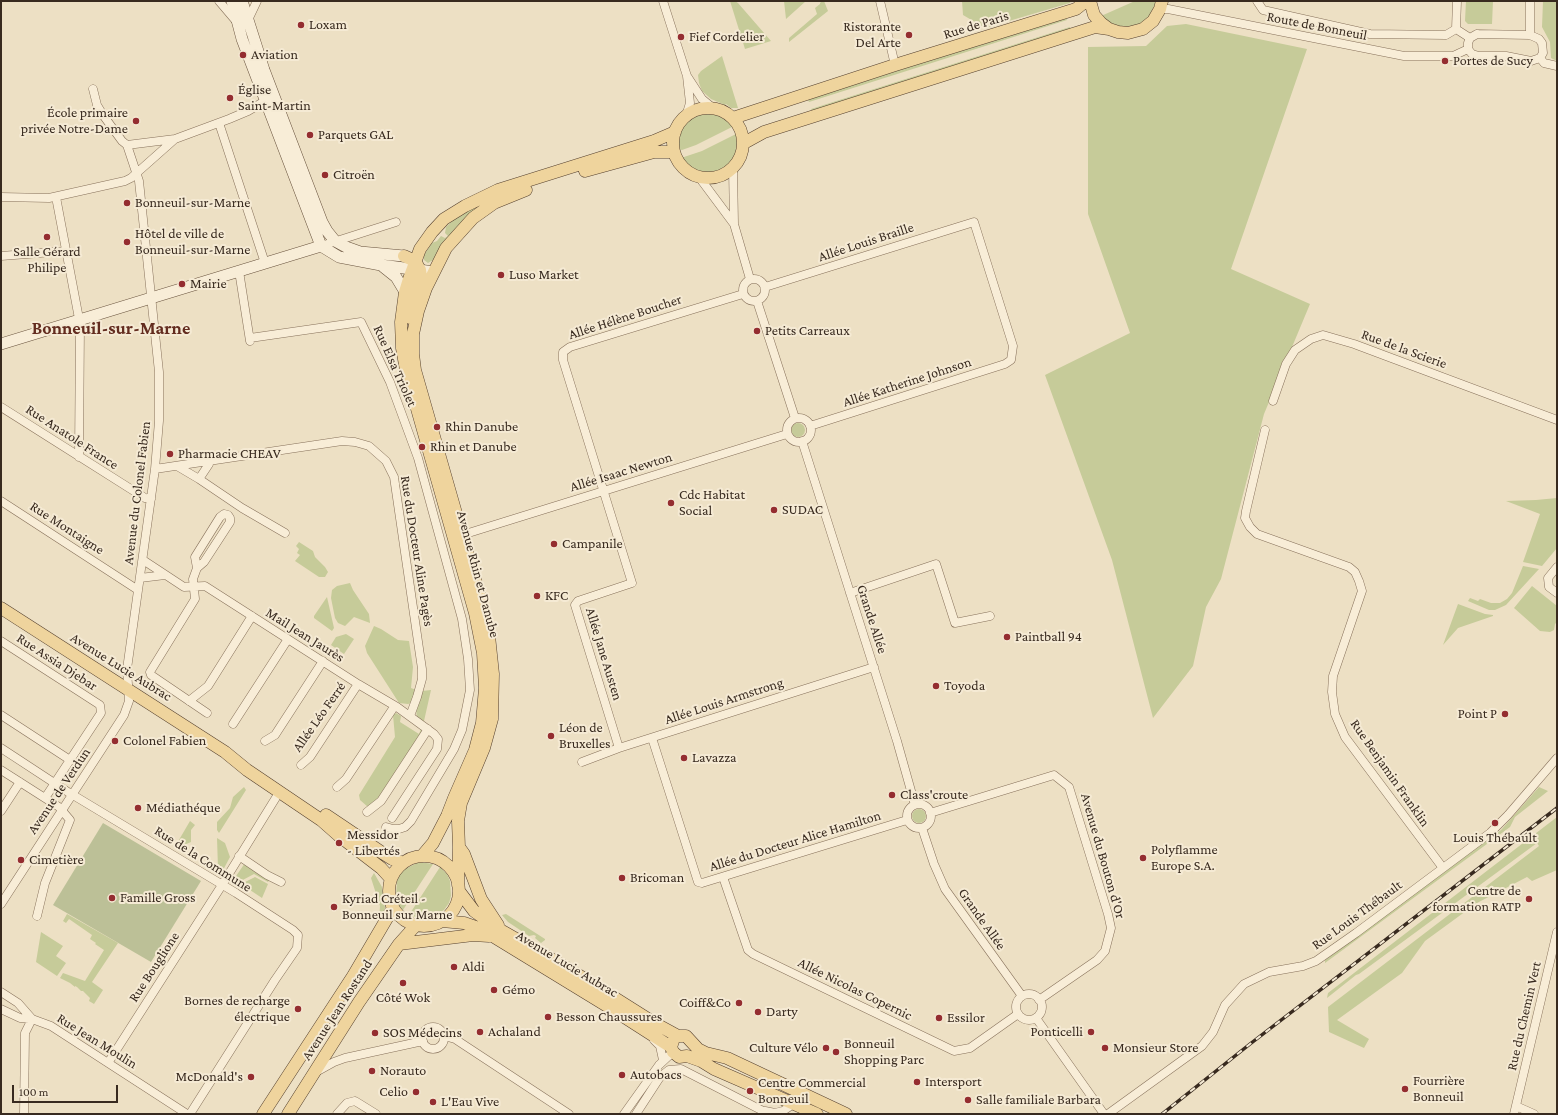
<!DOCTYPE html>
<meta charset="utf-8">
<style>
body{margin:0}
#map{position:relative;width:1558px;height:1115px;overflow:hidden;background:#ede0c4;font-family:"Crimson Pro",serif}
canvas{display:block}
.frame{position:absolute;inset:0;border:2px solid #382a1f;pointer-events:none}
.scale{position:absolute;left:12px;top:1085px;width:106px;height:18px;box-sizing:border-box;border:2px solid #382a1f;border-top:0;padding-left:5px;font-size:12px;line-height:14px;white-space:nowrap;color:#382a1f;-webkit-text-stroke:3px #f5ead4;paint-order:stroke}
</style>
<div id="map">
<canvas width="1558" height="1115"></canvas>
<div class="frame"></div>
<div class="scale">100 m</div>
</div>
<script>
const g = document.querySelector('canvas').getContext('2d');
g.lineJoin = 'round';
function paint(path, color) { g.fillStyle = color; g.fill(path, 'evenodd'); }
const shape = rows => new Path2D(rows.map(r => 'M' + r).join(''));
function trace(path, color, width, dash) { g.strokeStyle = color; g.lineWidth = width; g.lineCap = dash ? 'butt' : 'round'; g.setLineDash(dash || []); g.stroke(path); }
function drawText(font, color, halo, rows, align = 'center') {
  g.font = font + ' "Crimson Pro",serif'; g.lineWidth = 4; g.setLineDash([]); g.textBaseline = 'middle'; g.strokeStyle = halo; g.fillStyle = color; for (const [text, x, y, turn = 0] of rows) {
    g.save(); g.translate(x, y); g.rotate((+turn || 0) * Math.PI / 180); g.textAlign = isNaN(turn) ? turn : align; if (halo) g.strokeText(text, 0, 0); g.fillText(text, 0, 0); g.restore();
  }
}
paint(shape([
 [730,1,735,1,738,3,771,41,745,49],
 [784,1,806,1,786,19],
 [822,1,824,1,828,11,789,42,789,38,817,14,815,8,820,4,820,3],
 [962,1,1071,1,1070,3,985,28,963,15],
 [1135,1,1157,1,1149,17,1140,25,1129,28,1111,25,1101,16],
 [1466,1,1493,1,1492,24,1468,24,1465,21],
 [1543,1,1557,1,1557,61,1551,58,1550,42,1542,27],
 [1065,16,1067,20,809,102,807,98],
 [1186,24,1307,49,1231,269,1310,304,1264,414,1221,579,1206,607,1193,666,1153,718,1112,560,1045,375,1130,333,1088,214,1088,47,1146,46,1167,26],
 [1070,27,1071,31,812,113,811,109],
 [722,56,738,108,731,108,726,104,725,105,711,99,702,91,699,83,698,75,701,71],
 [709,112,719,114,726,118,734,126,696,145,682,150,678,149,678,137,685,123,699,114],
 [738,133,739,142,737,155,731,165,722,171,710,174,700,173,689,167,681,158,702,151],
 [508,192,433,260,428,263,424,260,424,255,432,243,437,241,441,236,445,238,448,236,445,233,446,227,456,217,463,212],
 '791 430a7 7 0 1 1 14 0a7 7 0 1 1-14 0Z',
 [1557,498,1557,548,1542,566,1523,562,1540,514,1506,501,1536,500],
 [299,542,313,551,315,557,325,567,328,572,325,577,319,577,295,561,300,555,297,553,299,549,296,546],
 [1523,566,1539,569,1506,605,1495,610,1489,610,1468,601,1470,598,1478,601,1480,599,1491,603,1500,603,1507,599,1512,593],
 [350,583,353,590,369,614,370,623,354,617,345,626,338,623,335,618,331,598,332,590,337,586],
 [1532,586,1557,606,1557,622,1555,624,1554,630,1550,632,1540,631,1514,608],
 [327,597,334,628,332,631,314,618,314,616],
 [1458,604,1485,614,1493,615,1493,616,1458,628,1443,645],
 [374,626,381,629,398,640,409,641,413,667,411,688,416,690,411,703,408,704,399,703,367,653,365,646],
 [346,634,354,639,344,654,331,645,336,637],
 [431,690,424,721,421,722,417,717,416,710,422,691],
 [396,713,401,716,400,722,419,734,421,729,422,731,381,800,368,807,360,800,359,795,395,737,393,715],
 [1557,784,1515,817,1510,827,1325,963,1325,960,1501,830,1539,787,1548,791],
 [244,787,246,790,219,833,217,830,217,822,230,808,233,797],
 '912 816a7 7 0 1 1 14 0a7 7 0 1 1-14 0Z',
 [1557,817,1557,870,1532,881,1527,877,1477,903,1425,941,1402,973,1337,1020,1369,1039,1364,1048,1329,1032,1328,1007,1539,846,1537,843,1359,974,1356,975,1327,998,1328,993],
 [190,821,195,825,191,830,191,842,179,847,176,845],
 [217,838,225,843,230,857,222,872,218,868],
 [419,862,433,864,403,910,398,904,396,897,397,881,400,874,405,869],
 [245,863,270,879,268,882,254,874,239,882,234,879],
 [440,867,447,874,450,881,451,896,449,903,444,910,431,918,424,919,409,915],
 [374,873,382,887,385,908,384,914,379,921,380,906,371,878],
 [255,877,268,884,262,898,241,884],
 [67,914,118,943,92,982,103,990,94,1004,89,1001,90,998,83,991,81,991,77,987,75,986,75,987,70,983,60,978,63,973,85,981,104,950,95,944,96,943,90,939,92,935,69,919,66,923,63,921],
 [506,914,545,939,545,940,541,943,535,938,536,936,534,935,529,936,508,922,502,915],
 [41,932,63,946,56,956,66,963,57,976,36,962]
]), '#c6cb99');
paint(shape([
 [103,823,201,881,151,962,53,905]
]), '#bcc097');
const street = shape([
 [219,1,236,21],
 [663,1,687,76,690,103,686,116],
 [880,1,895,65],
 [1257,1,1263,10,1370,34,1446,35,1456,29],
 [1160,9,1168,9,1404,56,1453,56,1468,49],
 [248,20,257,1],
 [1456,29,1457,1],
 [1456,29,1470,38],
 [1477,34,1530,35,1539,39,1542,43,1543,53,1540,58,1531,61,1506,56,1479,56,1472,54,1468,49,1468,43,1470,38,1477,34],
 [1530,35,1530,1],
 [1540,58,1544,63,1557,66],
 [687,76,702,99,713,108],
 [219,123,265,263],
 [127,145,175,139],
 [733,168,734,224,750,279],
 [699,177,734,224],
 [1,197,49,198,125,181,131,178,175,139,229,119,248,111,265,101],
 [56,197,80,324,79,457],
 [321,246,396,222],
 [1,256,66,251],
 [239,271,250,341],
 '743 290a11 11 0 1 1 22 0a11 11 0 1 1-22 0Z',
 [765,287,974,222,1013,346,1011,360,1005,364,810,426],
 [757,301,795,418],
 [250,338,361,322,390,382,418,458,462,619,468,659,470,690,462,730,454,749,411,821,405,827,399,829,393,829,386,827],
 [1273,401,1286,364,1295,350,1311,339,1323,335,1354,344,1557,420],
 [1,407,145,498,151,499],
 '787 430a12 12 0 1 1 24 0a12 12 0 1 1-24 0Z',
 [1265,430,1246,511,1245,518,1250,527,1257,534,1349,567,1355,572,1359,581,1362,591,1333,676,1332,692,1335,714,1345,737,1443,868],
 [802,441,897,741,915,805],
 [177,466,199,479,209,464,209,460],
 [155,469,342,441,355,442,369,446,386,461,394,477,422,669,422,679,417,697,410,716],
 [199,479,242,508,285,533],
 [1,501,138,590],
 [462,535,787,434],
 [143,560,184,587,205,586,358,684,397,707,434,734,438,739,437,749,392,818],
 [1557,567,1548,578,1549,587,1557,593],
 [197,568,195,557,220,517,224,514,228,515,230,518,230,522,204,562,197,568,193,579,195,599,150,672,151,675,207,713],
 [140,578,165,575],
 [850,593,936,564,955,623,990,616],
 [1,641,100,705,101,713,45,798],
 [189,701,208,686,252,616],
 [1,715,70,760],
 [233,724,288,639],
 [652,738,698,882,702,883,907,820],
 [265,741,275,735,323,661],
 [1,748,68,792,236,893,293,930,298,935,297,948,275,980,190,1114],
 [619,748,575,605,578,601,632,583,563,360,563,352,570,347,743,294],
 [582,762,619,748,874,667],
 [301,765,310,757,358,684],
 [1,770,59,807,70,820,45,883,37,916],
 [337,787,346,779,394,707],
 '907 816a12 12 0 1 1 24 0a12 12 0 1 1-24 0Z',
 [1,811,20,782],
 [367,812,381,801,428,729],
 [930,813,1054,775,1069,787,1108,914,1111,928,1105,951,1097,960,1039,1000],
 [922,828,934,864,945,889,1022,996],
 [239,856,267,875,281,882],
 [723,877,748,950,753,954,954,1051,970,1048,1018,1014],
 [1,904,124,715,129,701,127,669,155,469,159,421,159,372,139,181,127,145,122,141,103,115,97,105,93,89],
 [1,992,18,1003,32,1019],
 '1016 1007a13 13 0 1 1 26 0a13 13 0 1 1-26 0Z',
 [1,1009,20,1018,32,1019,51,1026,187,1114],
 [1036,1018,1104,1114],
 '422 1038a11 11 0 1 1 22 0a11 11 0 1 1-22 0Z',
 [444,1036,455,1039,569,1114],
 [654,1040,660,1046,663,1060],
 [108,1063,222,885,280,791],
 [316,1072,334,1062,345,1058,423,1041],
 [1516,1106,1534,1114],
 [765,1111,775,1113,783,1111,789,1107,791,1099],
 [24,1114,25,1033,32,1019],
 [337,1114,347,1103,355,1101,376,1114],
 [624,1114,659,1065,673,1052],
 [636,1114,660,1077,669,1070,681,1069,769,1114],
 [1108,1114,1202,1046,1213,1032,1225,1005,1244,984,1269,972,1303,966,1316,961,1356,933,1490,833,1508,815,1557,758],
 [1514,1114,1557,932]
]);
const secondary = shape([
 [232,1,242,39,321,246],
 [242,1,264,70,322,222,327,231,335,241,346,247,360,252,404,256],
 [381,265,396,277,405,292],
 [1,344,321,246,339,257,381,265,434,272]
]);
const primary = shape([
 [1090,1,1094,15,1101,23,1109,29,1118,32,1128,33,1143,29,1153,21,1160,9,1162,1],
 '673 143a35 35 0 1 1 70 0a35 35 0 1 1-70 0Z',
 [733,118,895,65,1076,9,1086,1],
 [744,143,764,132,1095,27,1109,29],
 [585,171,654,152,674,152],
 [404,256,415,261,420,270,421,277,413,299,410,314,410,318],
 [1,608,225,752,247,770,321,820,338,835,381,868,391,879],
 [326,815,384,854,392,859,403,863],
 [459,847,464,854,481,899,498,925],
 [422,856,433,843,447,816,454,798,475,750,482,723,485,688,483,653,475,613,406,370,402,348,401,322,405,292,409,279,420,249,432,232,444,219,465,206,498,190,654,141,675,132],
 '389 891a35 35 0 1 1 70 0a35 35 0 1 1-70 0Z',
 [458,885,459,847,458,821,461,803,484,748,492,719,493,674,489,636,482,604,415,370,413,354,413,334,418,311,426,288,446,248,473,218,494,203,526,190],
 [459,891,474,911,502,931,572,971,656,1024,678,1036,686,1036,698,1049,706,1053,727,1058,846,1114],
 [442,921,464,923,481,929,607,1006,671,1047],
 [399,944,473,935,489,936],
 [673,1041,671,1047,673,1052,679,1057,687,1056,701,1061,714,1069,817,1114],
 [263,1114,353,976,393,908],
 [288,1114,359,1002,399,944,416,925]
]);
trace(street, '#87715b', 9);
trace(secondary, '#69533e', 12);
trace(primary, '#55402f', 13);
trace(street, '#f8edd7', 8);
trace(secondary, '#f8edd7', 11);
trace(primary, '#efd49d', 12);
const rail = shape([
 [1162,1114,1250,1044,1557,808]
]);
trace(rail, '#382a1f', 3.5);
trace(rail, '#f5ead4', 2, [6]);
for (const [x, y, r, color] of [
 [301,25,4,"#942d30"],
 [909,35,4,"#942d30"],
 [681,37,4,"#942d30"],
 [243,55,4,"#942d30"],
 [1445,61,4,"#942d30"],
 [230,98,4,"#942d30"],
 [136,121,4,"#942d30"],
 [310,135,4,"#942d30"],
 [325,175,4,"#942d30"],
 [127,203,4,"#942d30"],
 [47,237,4,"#942d30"],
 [127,242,4,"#942d30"],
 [501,275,4,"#942d30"],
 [182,284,4,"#942d30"],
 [757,331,4,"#942d30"],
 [437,427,4,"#942d30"],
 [422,447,4,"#942d30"],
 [170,454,4,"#942d30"],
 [671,503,4,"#942d30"],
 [774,510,4,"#942d30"],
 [554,544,4,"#942d30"],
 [537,596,4,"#942d30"],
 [1007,637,4,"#942d30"],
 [936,686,4,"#942d30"],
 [1505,714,4,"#942d30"],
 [551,736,4,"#942d30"],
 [115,741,4,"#942d30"],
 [684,758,4,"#942d30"],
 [892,795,4,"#942d30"],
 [138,808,4,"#942d30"],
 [1495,823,4,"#942d30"],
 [339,843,4,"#942d30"],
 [1143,858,4,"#942d30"],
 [21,860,4,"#942d30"],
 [622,878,4,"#942d30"],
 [112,898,4,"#942d30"],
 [1529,899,4,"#942d30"],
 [334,907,4,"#942d30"],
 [454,967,4,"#942d30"],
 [403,983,4,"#942d30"],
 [494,990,4,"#942d30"],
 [739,1003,4,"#942d30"],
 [298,1009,4,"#942d30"],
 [758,1012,4,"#942d30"],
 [548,1017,4,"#942d30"],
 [939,1018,4,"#942d30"],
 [480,1032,4,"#942d30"],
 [1091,1032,4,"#942d30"],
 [375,1033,4,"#942d30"],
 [826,1048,4,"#942d30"],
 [1105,1048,4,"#942d30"],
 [836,1052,4,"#942d30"],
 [372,1071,4,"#942d30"],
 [622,1075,4,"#942d30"],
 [251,1077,4,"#942d30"],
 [917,1082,4,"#942d30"],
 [1405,1089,4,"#942d30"],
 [750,1091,4,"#942d30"],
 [416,1092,4,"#942d30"],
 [968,1100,4,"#942d30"],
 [433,1102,4,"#942d30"]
]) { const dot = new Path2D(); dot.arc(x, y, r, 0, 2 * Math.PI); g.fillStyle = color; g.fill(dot); trace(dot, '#f5ead4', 1.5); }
drawText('14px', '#382a1f', '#f5ead4', [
 ["Loxam",309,25],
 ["Ristorante",901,27,"right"],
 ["Del Arte",901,43,"right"],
 ["Fief Cordelier",689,37],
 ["Aviation",251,55],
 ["Portes de Sucy",1453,61],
 ["Église",238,90],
 ["Saint-Martin",238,106],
 ["École primaire",128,113,"right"],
 ["privée Notre-Dame",128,129,"right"],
 ["Parquets GAL",318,135],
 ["Citroën",333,175],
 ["Bonneuil-sur-Marne",135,203],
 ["Hôtel de ville de",135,234],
 ["Bonneuil-sur-Marne",135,250],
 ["Salle Gérard",47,252,"center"],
 ["Philipe",47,268,"center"],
 ["Luso Market",509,275],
 ["Mairie",190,284],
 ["Petits Carreaux",765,331],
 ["Rhin Danube",445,427],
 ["Rhin et Danube",430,447],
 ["Pharmacie CHEAV",178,454],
 ["Cdc Habitat",679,495],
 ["Social",679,511],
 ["SUDAC",782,510],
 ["Campanile",562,544],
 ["KFC",545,596],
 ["Paintball 94",1015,637],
 ["Toyoda",944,686],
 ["Point P",1497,714,"right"],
 ["Léon de",559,728],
 ["Bruxelles",559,744],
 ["Colonel Fabien",123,741],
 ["Lavazza",692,758],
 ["Class'croute",900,795],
 ["Médiathéque",146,808],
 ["Messidor",347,835],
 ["- Libertés",347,851],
 ["Louis Thébault",1495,838,"center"],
 ["Polyflamme",1151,850],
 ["Europe S.A.",1151,866],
 ["Cimetière",29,860],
 ["Bricoman",630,878],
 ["Centre de",1521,891,"right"],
 ["formation RATP",1521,907,"right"],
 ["Famille Gross",120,898],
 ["Kyriad Créteil -",342,899],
 ["Bonneuil sur Marne",342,915],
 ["Aldi",462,967],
 ["Gémo",502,990],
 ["Côté Wok",403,998,"center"],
 ["Bornes de recharge",290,1001,"right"],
 ["électrique",290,1017,"right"],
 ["Coiff&Co",731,1003,"right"],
 ["Darty",766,1012],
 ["Besson Chaussures",556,1017],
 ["Essilor",947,1018],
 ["Achaland",488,1032],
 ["Ponticelli",1083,1032,"right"],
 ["SOS Médecins",383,1033],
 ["Bonneuil",844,1044],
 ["Shopping Parc",844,1060],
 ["Culture Vélo",818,1048,"right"],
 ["Monsieur Store",1113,1048],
 ["Norauto",380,1071],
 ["Autobacs",630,1075],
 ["McDonald's",243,1077,"right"],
 ["Fourrière",1413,1081],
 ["Bonneuil",1413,1097],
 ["Intersport",925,1082],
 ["Centre Commercial",758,1083],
 ["Bonneuil",758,1099],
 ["Celio",408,1092,"right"],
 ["Salle familiale Barbara",976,1100],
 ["L'Eau Vive",441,1102]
], 'left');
drawText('14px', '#382a1f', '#f5ead4', [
 ["Rue de Paris",976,25,-17],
 ["Route de Bonneuil",1317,26,11],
 ["Allée Louis Braille",866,242,-18],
 ["Allée Hélène Boucher",625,317,-18],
 ["Rue de la Scierie",1404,349,20],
 ["Rue Elsa Triolet",395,366,66],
 ["Allée Katherine Johnson",907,382,-18],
 ["Rue Anatole France",72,437,33],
 ["Allée Isaac Newton",621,472,-17],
 ["Avenue du Colonel Fabien",137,493,-83],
 ["Rue Montaigne",67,528,33],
 ["Rue du Docteur Aline Pagès",417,551,81],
 ["Avenue Rhin et Danube",478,574,75],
 ["Grande Allée",872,619,72],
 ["Mail Jean Jaurès",305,635,32],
 ["Allée Jane Austen",604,654,73],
 ["Rue Assia Djebar",57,662,33],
 ["Avenue Lucie Aubrac",121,667,32],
 ["Allée Louis Armstrong",724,701,-18],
 ["Allée Léo Ferré",319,717,-55],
 ["Rue Benjamin Franklin",1390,773,55],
 ["Avenue de Verdun",59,791,-56],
 ["Allée du Docteur Alice Hamilton",795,841,-17],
 ["Avenue du Bouton d'Or",1103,856,74],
 ["Rue de la Commune",203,859,32],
 ["Rue Louis Thébault",1357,915,-36],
 ["Grande Allée",982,919,55],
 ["Avenue Lucie Aubrac",567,964,31],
 ["Rue Bouglione",154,967,-57],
 ["Allée Nicolas Copernic",855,989,26],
 ["Avenue Jean Rostand",337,1010,-57],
 ["Rue du Chemin Vert",1524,1016,-77],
 ["Rue Jean Moulin",97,1041,32]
]);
drawText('bold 18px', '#632c1f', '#f5ead4', [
 ["Bonneuil-sur-Marne",111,328]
]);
</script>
